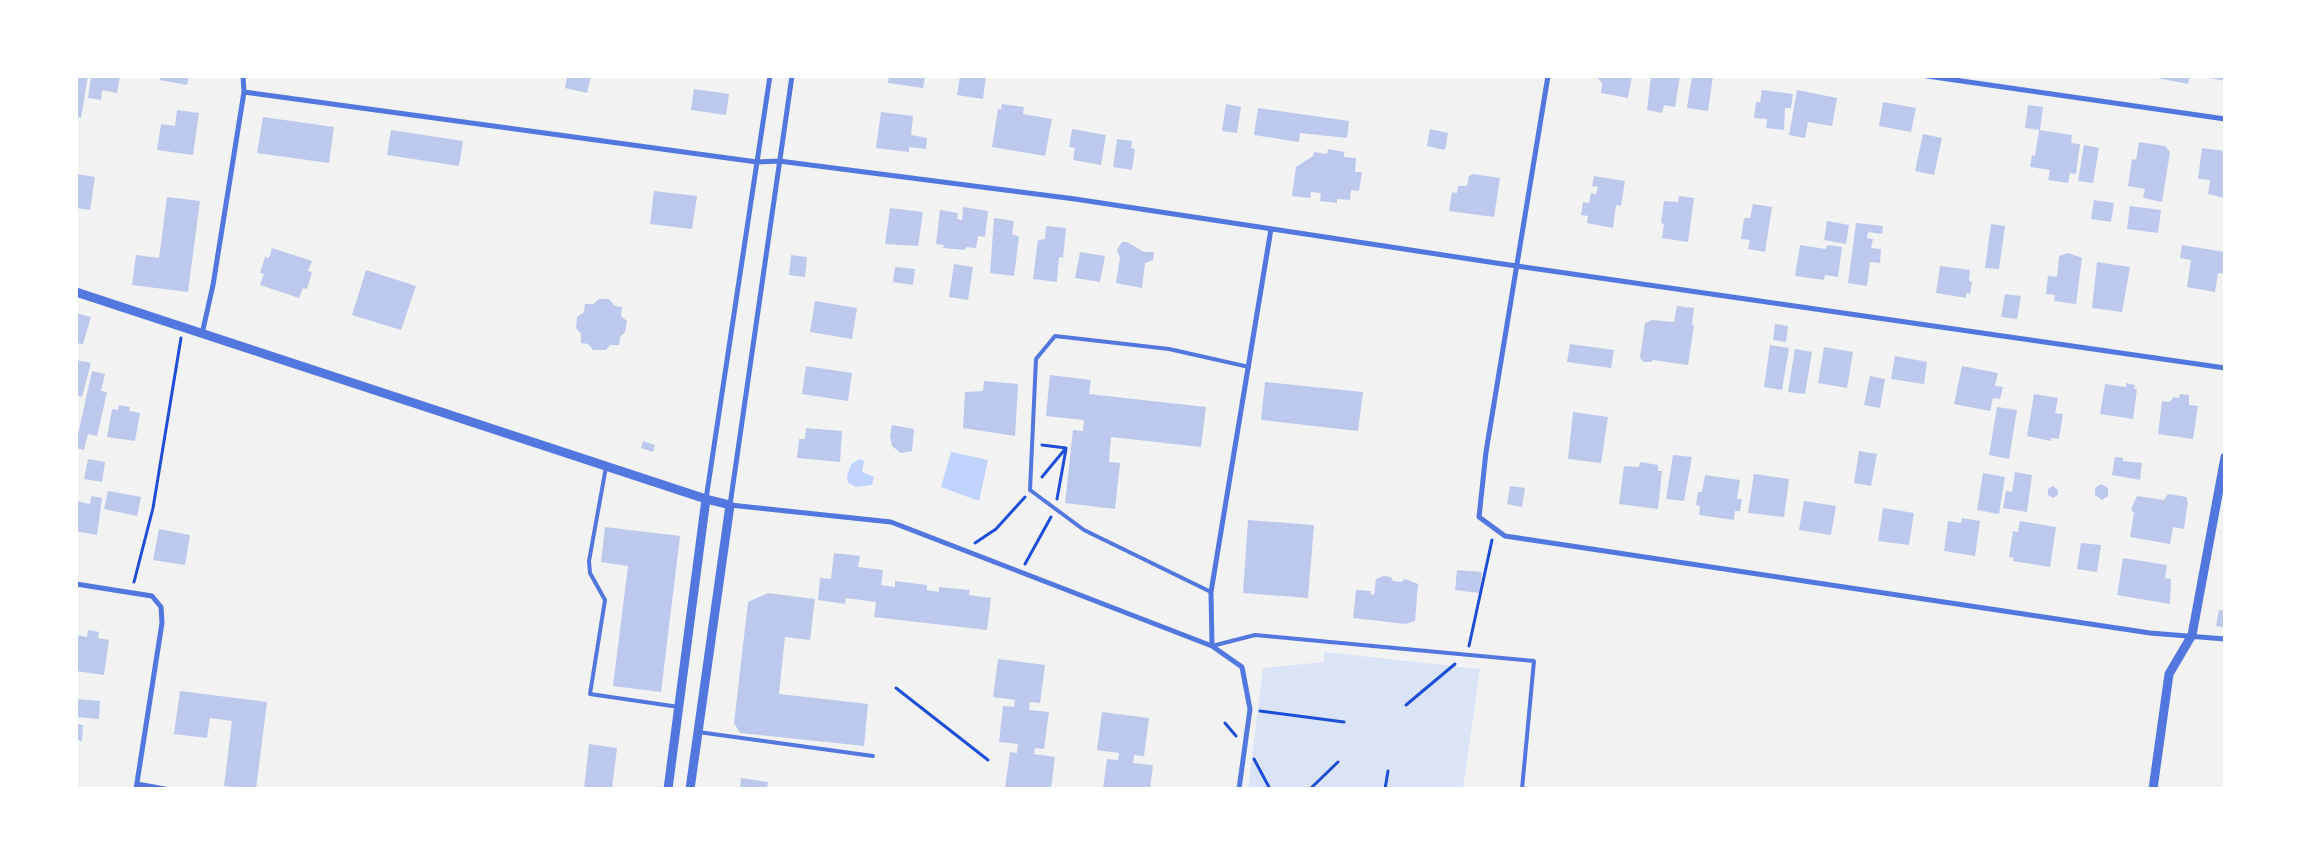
<!DOCTYPE html>
<style>
body{margin:0}
#map{position:relative;width:2301px;height:865px;overflow:hidden;background:#f2f2f2;font-family:Manrope,sans-serif}
canvas{display:block}
.frame{position:absolute;inset:0;border:78px solid #fff;pointer-events:none}
</style>
<div id="map">
<canvas width="2301" height="865"></canvas>
<div class="frame"></div>
</div>
<script>
const g = document.querySelector('canvas').getContext('2d');
g.lineJoin = 'round';
function paint(path, color) { g.fillStyle = color; g.fill(path, 'evenodd'); }
const shape = rows => new Path2D(rows.map(r => 'M' + r).join(''));
function trace(path, color, width, dash) { g.strokeStyle = color; g.lineWidth = width; g.lineCap = dash ? 'butt' : 'round'; g.setLineDash(dash || []); g.stroke(path); }
paint(shape([
 [1324,652,1480,669,1463,789,1248,789,1263,668,1324,662]
]), '#dbe4f7');
paint(shape([
 [951,452,988,460,979,501,941,487],
 [860,459,864,461,862,472,874,477,872,485,856,487,848,483,847,477,851,464]
]), '#bfd3fe');
paint(shape([
 [76,76,88,76,81,118,76,117],
 [91,76,120,76,117,93,102,90,101,100,88,98],
 [161,76,189,76,187,85,160,80],
 [567,76,591,76,587,93,565,88],
 [889,76,925,76,923,88,888,83],
 [960,76,986,76,983,99,957,95],
 [1599,76,1632,76,1628,98,1601,93,1602,83,1598,79],
 [1651,76,1680,76,1675,107,1664,105,1662,113,1647,110],
 [1692,76,1713,76,1708,111,1687,108],
 [2147,76,2190,76,2188,84],
 [2204,76,2225,76,2225,81,2204,77],
 [694,89,729,94,726,115,691,110],
 [1762,90,1793,94,1791,108,1785,108,1784,130,1766,128,1767,119,1754,118,1756,102,1760,102],
 [1797,90,1837,98,1832,126,1808,122,1805,138,1789,135],
 [1883,102,1916,108,1911,132,1879,126],
 [1002,104,1024,107,1023,114,1052,119,1045,156,992,147,998,109,1001,110],
 [1226,104,1241,107,1237,133,1222,131],
 [2028,105,2043,107,2040,130,2025,128],
 [1258,108,1349,121,1347,138,1300,133,1299,142,1254,135],
 [177,110,199,113,193,155,157,150,161,124,175,126],
 [881,112,913,116,911,135,927,138,926,149,909,147,909,152,876,148],
 [263,117,334,127,329,163,257,153],
 [1072,129,1106,135,1101,165,1073,160,1075,148,1069,147],
 [1430,129,1448,133,1445,150,1427,146],
 [391,130,463,141,459,166,387,155],
 [2039,130,2072,135,2071,143,2080,144,2076,174,2070,173,2068,183,2048,180,2050,170,2030,167,2032,155,2035,156],
 [1923,134,1942,138,1934,175,1915,171],
 [1117,139,1132,141,1131,148,1135,149,1132,170,1113,167],
 [2139,142,2165,146,2170,152,2162,202,2143,198,2145,189,2128,186,2132,159,2136,160],
 [2084,145,2099,148,2093,183,2078,181],
 [2202,148,2225,151,2225,198,2208,194,2210,180,2198,179],
 [1328,149,1344,152,1344,157,1356,158,1355,172,1362,172,1359,191,1351,190,1350,200,1337,199,1337,203,1320,201,1321,193,1311,192,1310,198,1292,196,1296,167,1313,156,1314,152,1327,154],
 [77,174,95,177,90,210,76,208],
 [1473,174,1500,178,1494,217,1449,211,1452,192,1457,193,1458,186,1467,186,1469,176],
 [1594,176,1625,181,1621,206,1616,205,1613,228,1587,223,1588,216,1581,215,1583,202,1589,203,1591,193,1596,194,1598,187,1592,186],
 [654,191,697,196,692,229,650,224],
 [1679,196,1694,198,1688,242,1662,238,1664,224,1661,223,1664,201,1678,202],
 [167,197,200,201,188,292,132,285,136,255,159,258],
 [2094,200,2114,203,2111,222,2091,219],
 [1753,204,1772,207,1765,252,1748,249,1750,240,1741,239,1744,218,1750,218],
 [2130,206,2161,210,2158,233,2127,229],
 [963,207,988,211,985,237,978,236,976,248,966,247,965,250,943,248,944,245,936,244,940,210,958,213,957,219,962,220],
 [890,208,923,212,918,246,885,244],
 [994,218,1014,221,1012,234,1019,237,1014,276,990,273],
 [1827,221,1849,225,1846,244,1824,240],
 [1856,223,1883,226,1882,234,1868,232,1867,238,1873,239,1871,248,1881,249,1880,263,1870,262,1867,286,1848,283],
 [1991,224,2005,226,1999,269,1985,268],
 [1046,226,1066,228,1063,258,1059,257,1057,282,1033,279,1038,240,1045,239],
 [1122,242,1127,242,1144,252,1154,252,1153,260,1145,263,1142,288,1116,283,1120,258,1117,250],
 [1800,245,1826,249,1827,245,1842,247,1838,277,1825,275,1824,280,1795,276],
 [2182,245,2225,252,2225,274,2218,273,2215,292,2187,287,2191,260,2180,258],
 [272,248,312,261,308,271,312,272,307,289,303,288,299,298,260,285,264,274,260,273,265,257,269,258],
 [1080,252,1105,256,1100,282,1075,278],
 [2068,253,2082,258,2076,304,2054,301,2055,295,2046,294,2048,276,2057,277,2059,256],
 [791,255,807,257,805,277,789,275],
 [2097,262,2130,267,2122,312,2092,308],
 [954,264,973,267,968,300,949,297],
 [1940,266,1970,270,1969,281,1972,282,1970,294,1966,293,1966,298,1936,293],
 [895,267,915,269,913,285,893,282],
 [366,270,416,286,401,330,352,315],
 [2005,294,2021,296,2017,319,2001,317],
 [599,299,609,299,615,306,622,307,621,316,627,321,625,332,620,337,619,345,610,345,606,350,593,350,588,344,581,343,581,334,576,328,577,317,584,312,585,304,593,304],
 [815,301,857,308,852,339,810,332],
 [1677,306,1694,308,1692,325,1694,325,1688,365,1653,360,1651,362,1643,362,1640,357,1645,323,1652,320,1674,322],
 [76,313,91,317,83,344,76,343],
 [1775,324,1788,326,1786,342,1773,340],
 [1570,344,1614,350,1611,368,1567,362],
 [1770,345,1789,348,1782,390,1764,387],
 [1824,347,1853,352,1847,388,1818,383],
 [1795,349,1812,352,1805,394,1788,392],
 [1895,356,1927,362,1924,384,1891,379],
 [76,360,91,363,82,397,76,395],
 [806,366,852,373,848,401,802,394],
 [1962,366,1998,373,1995,386,2003,387,2000,399,1993,398,1990,411,1954,404],
 [92,371,105,374,101,391,107,392,97,436,88,434,84,450,76,448,76,443],
 [1050,375,1091,380,1089,394,1206,407,1201,447,1111,437,1109,462,1120,463,1115,509,1065,503,1073,430,1083,431,1084,420,1046,416],
 [1870,376,1885,379,1880,408,1864,405],
 [984,381,1018,384,1015,436,963,428,965,392,983,391],
 [1265,382,1363,392,1358,431,1261,420],
 [2126,383,2135,385,2134,389,2137,389,2133,419,2100,414,2105,384,2126,387],
 [2034,394,2058,398,2055,413,2063,414,2059,439,2051,438,2051,441,2027,436],
 [2180,394,2189,395,2189,405,2198,406,2193,439,2158,434,2162,401,2169,402,2174,397,2179,398],
 [119,405,130,407,129,411,140,413,135,441,107,437,112,409,118,410],
 [1997,407,2017,410,2009,459,1989,455],
 [1573,412,1608,417,1601,463,1568,459],
 [892,425,914,429,912,451,901,453,892,446,890,436],
 [806,428,842,431,840,462,797,458,799,439,805,439],
 [643,441,655,445,653,452,641,448],
 [1859,451,1877,454,1871,486,1854,483],
 [1673,455,1692,457,1684,501,1666,499],
 [2115,457,2123,458,2123,461,2142,463,2140,480,2112,475],
 [88,459,105,462,102,482,84,479],
 [1640,462,1658,465,1658,471,1662,471,1658,509,1619,504,1624,466,1639,467],
 [2015,472,2032,475,2027,512,2003,508,2006,491,2012,492],
 [1983,473,2005,477,1999,514,1977,510],
 [1754,474,1789,479,1784,517,1748,513],
 [1705,475,1740,480,1737,499,1742,499,1740,511,1735,511,1734,520,1699,515,1700,506,1696,505,1698,492,1702,492],
 [2101,484,2108,488,2108,496,2102,500,2095,495,2095,488],
 [1510,486,1525,488,1522,507,1507,504],
 [2053,486,2058,490,2058,495,2053,498,2048,495,2048,489],
 [108,491,141,497,137,516,104,509],
 [2168,494,2187,497,2187,501,2188,501,2184,529,2173,527,2170,544,2130,537,2134,513,2131,509,2137,496,2164,500],
 [91,496,102,498,97,535,76,531,76,501,90,504],
 [1804,501,1836,506,1831,535,1799,530],
 [1883,508,1914,513,1909,545,1878,541],
 [1962,518,1980,521,1975,556,1944,551,1948,521,1961,523],
 [1248,520,1314,525,1308,598,1243,593],
 [2020,521,2056,527,2050,567,2013,561,2014,558,2009,557,2013,531,2018,532],
 [605,527,680,536,661,692,613,686,628,566,601,562],
 [159,529,190,535,185,565,153,560],
 [2081,543,2101,545,2097,572,2077,569],
 [834,553,860,556,858,567,883,570,881,585,895,587,895,581,927,585,927,590,939,592,939,587,970,590,969,595,991,598,987,630,874,617,876,602,846,598,845,604,818,600,820,578,831,579],
 [2123,558,2167,565,2165,578,2171,579,2170,604,2117,595],
 [1457,570,1482,572,1480,593,1455,590],
 [1384,576,1391,577,1393,581,1401,582,1405,579,1418,584,1415,621,1406,624,1353,618,1356,590,1371,591,1371,594,1374,595,1376,579],
 [768,593,815,599,810,640,785,637,779,694,868,704,864,746,740,733,734,723,748,602],
 [2219,610,2225,611,2225,628,2216,626],
 [88,630,99,632,98,638,109,640,104,675,76,671,77,635,87,637],
 [998,659,1045,665,1040,703,1030,702,1029,710,1049,712,1044,749,1035,748,1034,754,1055,757,1051,789,1005,788,1010,752,1017,753,1018,744,999,742,1003,706,1014,707,1015,700,993,697],
 [180,691,267,702,256,789,224,786,232,721,210,718,207,738,174,734],
 [76,699,100,701,99,719,76,717],
 [1102,712,1149,718,1144,756,1134,755,1133,763,1153,765,1150,789,1103,789,1107,759,1118,760,1119,753,1097,750],
 [76,724,83,725,82,741,76,740],
 [589,744,617,748,612,789,584,789],
 [741,778,768,782,767,789,740,789]
]), '#bdc9ec');
trace(shape([
 [1042,477,1066,448,1042,445],
 [1057,499,1066,449],
 [975,543,996,529,1025,497],
 [1025,564,1051,517],
 [134,582,153,508,181,338],
 [1469,646,1492,540],
 [896,688,988,760],
 [1406,705,1455,664],
 [1260,711,1344,722],
 [1225,723,1236,736],
 [1254,759,1270,789],
 [1310,789,1338,762],
 [1385,789,1388,771]
]), '#1d4ed8', 3);
trace(shape([
 [606,467,589,561,590,573,605,600,590,694,679,707],
 [1211,592,1084,530,1030,490,1036,359,1055,336,1169,349,1249,367],
 [1212,646,1255,635,1534,661,1522,789],
 [698,732,873,756]
]), '#5277de', 4);
trace(shape([
 [792,76,730,505,891,522,1212,646,1242,667,1250,709,1239,789],
 [1548,76,1486,452,1479,517,1505,536,2150,633,2225,639],
 [1927,76,2225,119],
 [244,92,757,162,779,161,1075,199,1496,263,2225,368],
 [202,334,213,285,244,92,243,76],
 [706,499,770,76],
 [76,584,152,596,161,607,162,623,136,789],
 [1212,646,1211,592,1271,229],
 [137,784,165,789]
]), '#5277de', 5);
trace(shape([
 [76,292,706,499,730,505,690,789],
 [668,789,706,499],
 [2153,789,2169,674,2192,635,2225,457]
]), '#5277de', 9);
</script>
